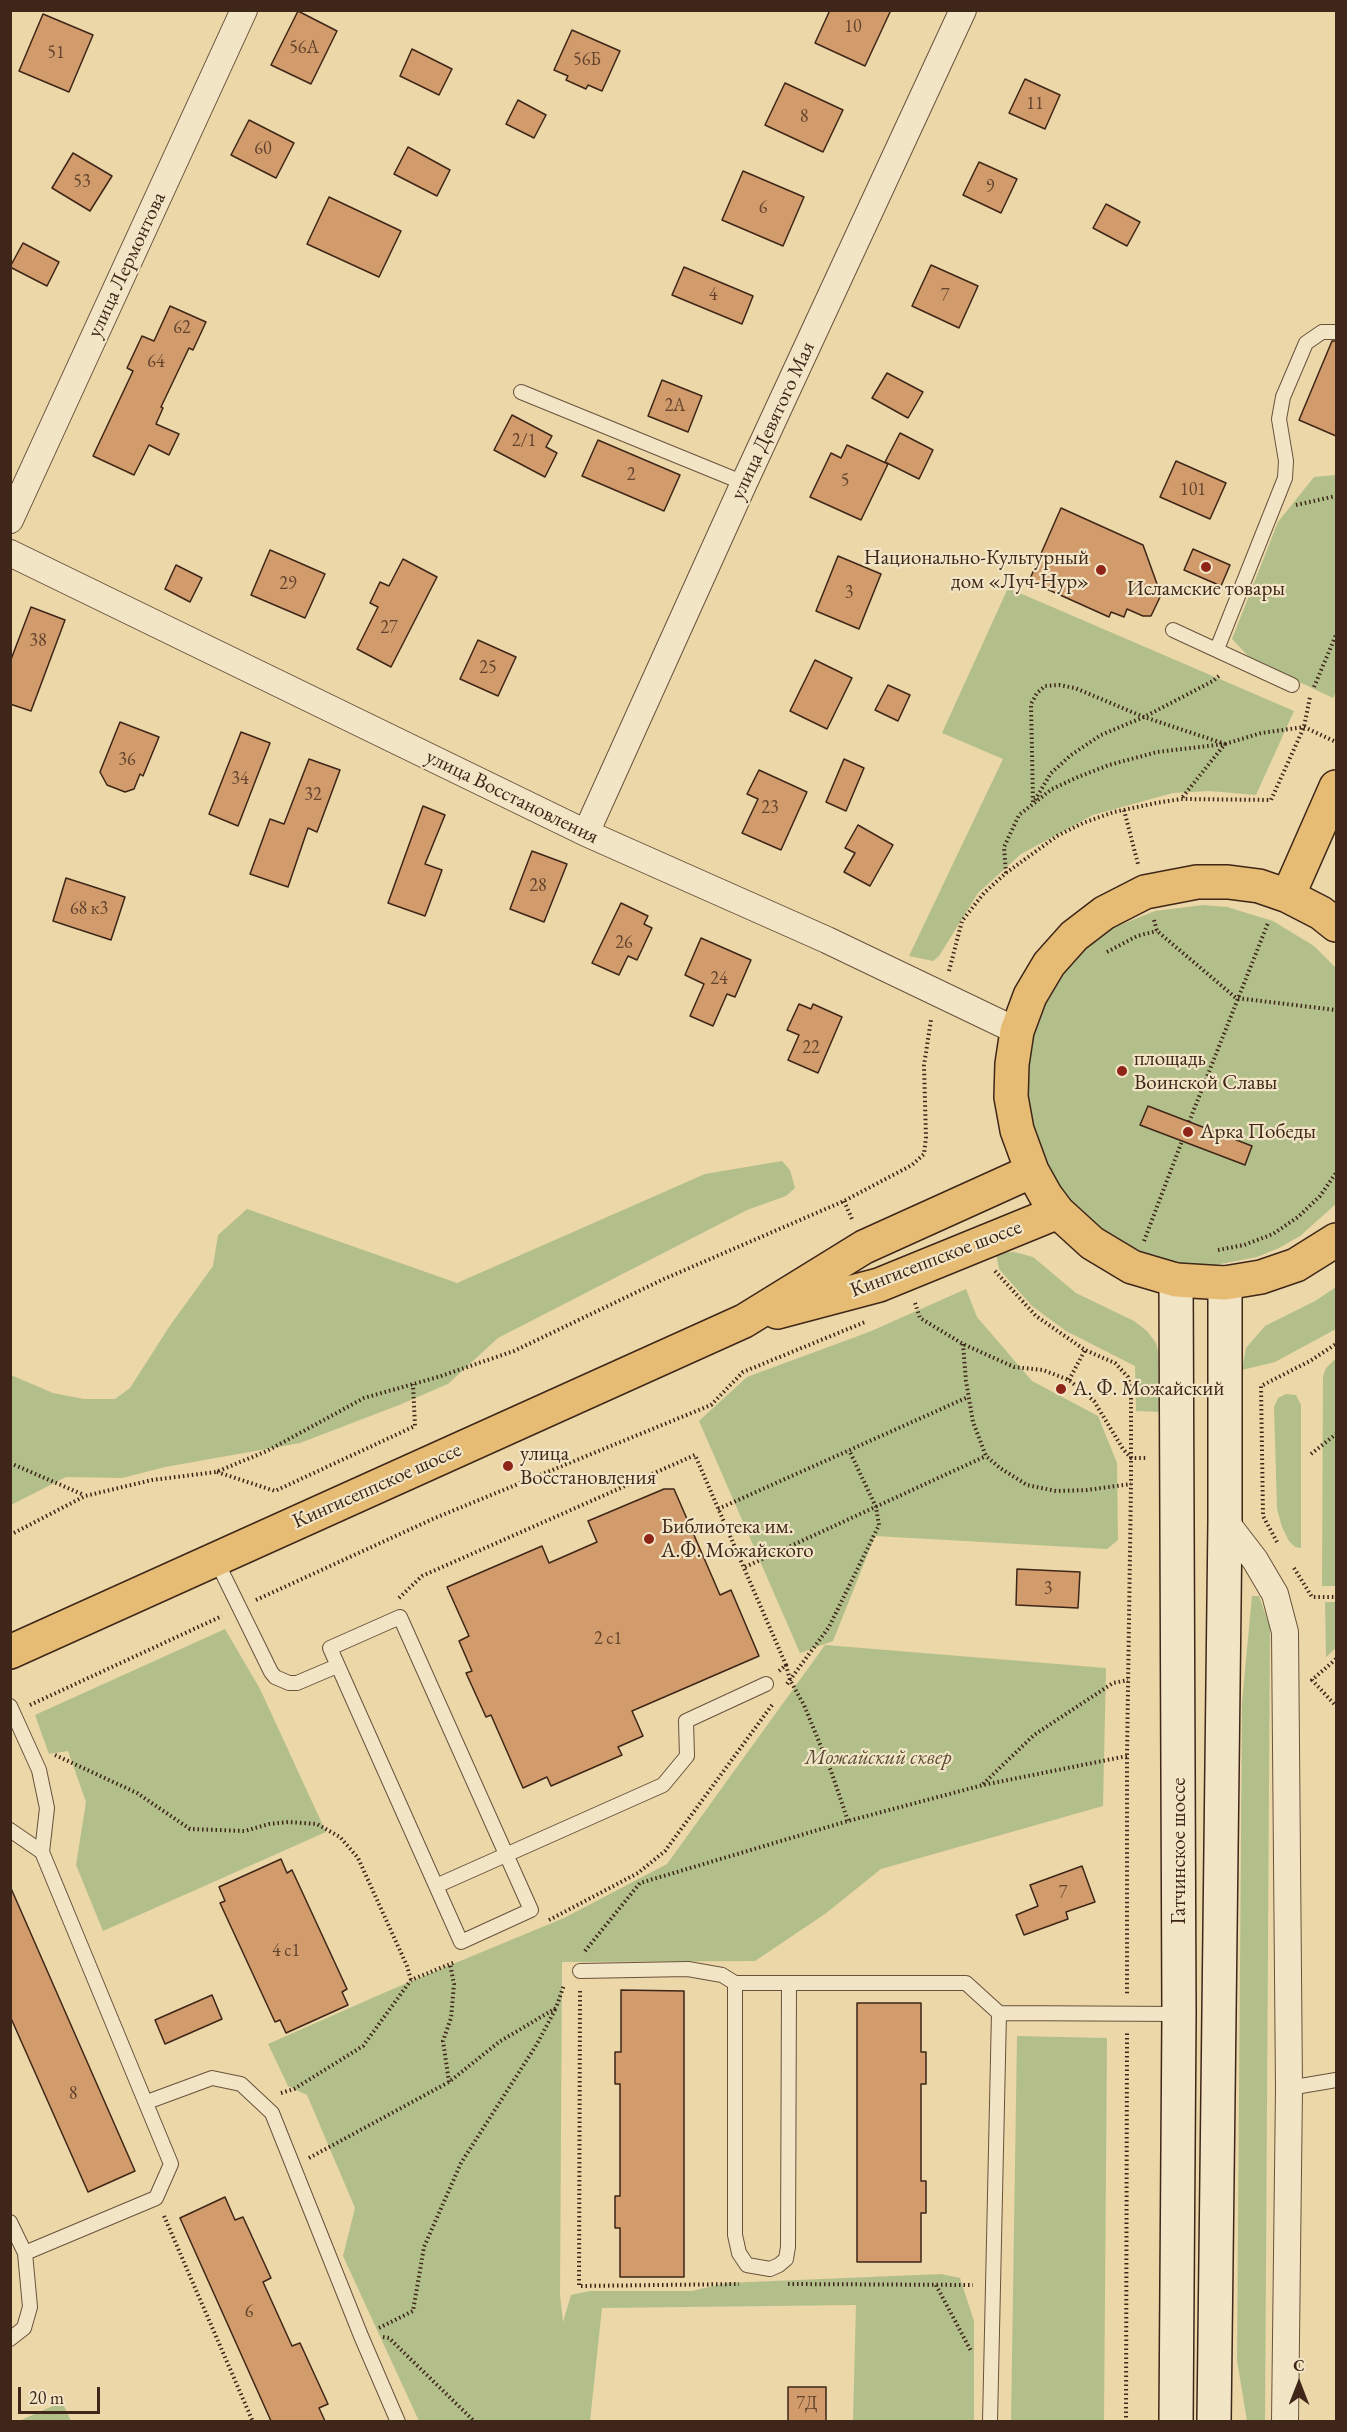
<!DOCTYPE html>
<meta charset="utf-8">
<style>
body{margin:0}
#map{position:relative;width:1347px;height:2432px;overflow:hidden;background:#ebd7a8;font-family:"EB Garamond",serif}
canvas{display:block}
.frame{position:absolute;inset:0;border:12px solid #3e2618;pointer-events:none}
.north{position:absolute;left:1269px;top:2354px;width:60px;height:60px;-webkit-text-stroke:4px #f2e5c6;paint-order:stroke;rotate:0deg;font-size:16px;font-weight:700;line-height:24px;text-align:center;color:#3e2618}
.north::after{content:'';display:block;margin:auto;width:21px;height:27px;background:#3e2618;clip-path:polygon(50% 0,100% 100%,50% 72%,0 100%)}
.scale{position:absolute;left:18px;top:2387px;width:82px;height:27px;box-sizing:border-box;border:3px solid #3e2618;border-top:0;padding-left:8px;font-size:18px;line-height:21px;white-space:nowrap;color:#3e2618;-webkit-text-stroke:4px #f2e5c6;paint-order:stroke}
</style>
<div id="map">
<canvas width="1347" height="2432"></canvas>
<div class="frame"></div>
<div class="north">С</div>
<div class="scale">20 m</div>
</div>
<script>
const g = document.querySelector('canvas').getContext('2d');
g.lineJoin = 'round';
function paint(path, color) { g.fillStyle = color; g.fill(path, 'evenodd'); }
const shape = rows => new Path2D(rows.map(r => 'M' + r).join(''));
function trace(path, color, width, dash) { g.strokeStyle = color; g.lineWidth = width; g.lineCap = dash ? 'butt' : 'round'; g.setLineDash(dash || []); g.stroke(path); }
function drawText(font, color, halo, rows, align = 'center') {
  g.font = font + ' "EB Garamond",serif'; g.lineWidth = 4.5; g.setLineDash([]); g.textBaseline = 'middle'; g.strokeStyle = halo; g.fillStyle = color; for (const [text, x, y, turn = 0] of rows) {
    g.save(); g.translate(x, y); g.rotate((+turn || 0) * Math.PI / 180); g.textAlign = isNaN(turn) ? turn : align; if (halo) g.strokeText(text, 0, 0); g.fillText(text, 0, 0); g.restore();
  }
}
paint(shape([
 [1336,475,1336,691,1333,698,1251,659,1232,639,1278,522,1314,477],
 [1008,588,1294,711,1256,795,1209,791,1173,793,1093,815,1021,854,978,893,939,956,933,961,909,956,1003,759,942,733],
 [1203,905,1227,907,1273,921,1314,946,1336,968,1336,1204,1300,1236,1279,1248,1257,1257,1210,1266,1186,1265,1138,1255,1077,1218,1027,1136,1025,1041,1056,977,1090,943,1110,929,1155,911],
 [782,1161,790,1170,795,1188,786,1196,747,1210,498,1338,448,1384,399,1405,300,1443,165,1467,122,1478,66,1477,11,1505,11,1375,53,1393,84,1399,115,1399,130,1388,169,1327,213,1266,218,1235,247,1209,457,1283,705,1174],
 [1014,1252,1033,1257,1076,1293,1134,1321,1147,1331,1156,1343,1161,1363,1161,1412,1136,1411,1135,1366,1066,1331,1032,1306,999,1269,996,1253],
 [1336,1287,1336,1329,1275,1362,1242,1370,1246,1348,1265,1326,1315,1301],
 [966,1289,977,1317,1032,1381,1098,1416,1117,1463,1118,1540,1107,1549,875,1536,833,1641,800,1653,699,1421,747,1377,869,1332],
 [1336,1358,1336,1586,1322,1586,1323,1376,1326,1368],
 [1286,1394,1296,1395,1301,1405,1301,1548,1295,1547,1289,1541,1282,1527,1277,1509,1274,1407,1278,1398],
 [1252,1596,1259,1596,1270,1627,1265,2422,1247,2421,1237,2360,1242,1702],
 [1325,1602,1336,1602,1336,1648,1326,1657],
 [225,1629,260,1689,326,1832,103,1931,76,1865,86,1802,68,1751,49,1754,35,1715],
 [825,1645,1106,1668,1103,1806,881,1869,825,1914,755,1961,562,1962,560,2295,563,2322,571,2295,590,2291,692,2291,726,2283,941,2274,960,2278,974,2321,974,2421,853,2421,856,2305,602,2308,590,2421,419,2421,343,2256,355,2208,307,2095,288,2086,268,2044,395,1988,564,1918,667,1864],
 [1017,2036,1107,2038,1104,2421,1011,2421],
 [62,2402,71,2421,19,2421]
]), '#b3bf8b');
const building = shape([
 [830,10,891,10,865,66,815,43,830,10],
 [298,11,337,31,311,84,271,65,298,11],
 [43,14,93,35,69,92,19,71,43,14],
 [572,30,620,51,602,91,588,85,586,89,566,80,568,76,554,70,572,30],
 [412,49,452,69,439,95,400,76,412,49],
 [1025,79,1060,95,1045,129,1009,113,1025,79],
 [785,83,843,110,823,152,765,125,785,83],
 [518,100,546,115,534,138,506,124,518,100],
 [249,120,294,143,276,178,231,155,249,120],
 [408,147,450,170,437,196,394,174,408,147],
 [73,153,112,176,90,211,52,188,73,153],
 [979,162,1017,179,1001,213,963,195,979,162],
 [743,171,804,197,783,246,722,220,743,171],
 [329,197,401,231,379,277,307,244,329,197],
 [1106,204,1140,222,1127,246,1093,228,1106,204],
 [23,243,59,262,47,286,10,267,23,243],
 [931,265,978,286,959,328,912,306,931,265],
 [684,267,753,296,742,324,672,295,684,267],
 [170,306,206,322,193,350,189,348,161,407,163,408,156,424,179,434,169,455,149,445,134,475,93,456,133,371,127,368,142,336,154,341,170,306],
 [1332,341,1336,341,1336,436,1299,420,1332,341],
 [887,373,923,392,908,418,872,398,887,373],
 [662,380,702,396,688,432,648,416,662,380],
 [512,415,552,436,546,447,557,453,545,477,494,450,512,415],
 [900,433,933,450,919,479,885,462,900,433],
 [598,440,680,475,664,511,582,476,598,440],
 [847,445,888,464,861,520,810,497,831,453,841,458,847,445],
 [1176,461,1226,483,1210,519,1160,497,1176,461],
 [1061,508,1143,545,1161,595,1151,616,1143,616,1127,609,1124,617,1111,612,1109,617,1029,581,1061,508],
 [1193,549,1230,565,1221,586,1184,570,1193,549],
 [270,550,325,574,305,618,251,595,270,550],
 [838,556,881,574,859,629,816,611,838,556],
 [403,559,437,577,391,667,357,649,378,607,370,603,380,582,389,586,403,559],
 [176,565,202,578,190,602,165,589,176,565],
 [31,607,65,620,31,711,10,704,10,662,31,607],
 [478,640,516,657,498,696,460,679,478,640],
 [815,660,852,678,827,729,790,711,815,660],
 [888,685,910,695,898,721,875,710,888,685],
 [120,722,159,737,143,776,140,774,134,789,125,792,107,785,100,772,120,722],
 [241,732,270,743,238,826,209,814,241,732],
 [309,759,340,770,317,832,308,828,288,887,250,874,270,819,284,824,309,759],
 [844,759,864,768,846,811,826,802,844,759],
 [759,770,807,792,781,850,742,833,758,799,747,794,759,770],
 [423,806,445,815,425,864,442,870,425,916,388,903,423,806],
 [858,825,893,845,870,886,844,872,855,853,845,848,858,825],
 [532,851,567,864,544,922,510,909,532,851],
 [66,878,125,897,111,940,53,921,66,878],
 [621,903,648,916,644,924,652,928,637,960,628,956,619,975,592,963,621,903],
 [701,938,751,960,735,997,727,994,713,1026,690,1016,704,984,685,975,701,938],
 [799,1004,811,1009,813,1004,842,1017,818,1073,788,1060,799,1035,787,1030,799,1004],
 [1148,1106,1252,1146,1245,1165,1140,1125,1148,1106],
 [664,1489,674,1489,720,1595,731,1590,759,1656,632,1711,643,1736,618,1747,622,1755,551,1786,547,1777,523,1788,491,1715,486,1717,466,1673,472,1671,459,1641,469,1636,447,1587,542,1546,549,1563,597,1542,588,1521,664,1489],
 [1017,1569,1080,1572,1078,1608,1016,1605,1017,1569],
 [281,1859,287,1873,292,1870,347,1989,342,1992,348,2005,286,2033,280,2020,275,2022,220,1903,225,1901,219,1887,281,1859],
 [1082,1866,1095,1902,1066,1912,1068,1919,1024,1935,1016,1915,1038,1906,1030,1885,1082,1866],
 [10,1886,135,2171,88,2192,10,2016,10,1886],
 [621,1990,684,1991,684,2277,620,2277,620,2228,615,2228,615,2196,620,2196,620,2084,615,2084,615,2052,621,2052,621,1990],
 [212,1995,222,2019,165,2044,155,2020,212,1995],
 [857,2003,921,2003,921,2052,926,2052,926,2084,921,2084,921,2181,926,2181,926,2213,921,2213,921,2262,857,2262,857,2003],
 [225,2197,235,2220,243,2217,271,2278,263,2282,292,2346,300,2343,328,2404,319,2408,325,2421,271,2421,180,2218,225,2197],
 [788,2387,826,2387,826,2421,788,2421,788,2387]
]);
paint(building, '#d19b6b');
trace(building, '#3e2618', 1.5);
const lane = shape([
 [521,392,744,483],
 [1173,630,1292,685],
 [1217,649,1285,478,1286,461,1279,419,1283,397,1306,343,1322,332,1336,332],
 [216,1560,271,1672,275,1677,289,1683,297,1683,337,1666],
 [400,1617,531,1910,461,1942,330,1648,400,1617],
 [10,1706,39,1770,47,1808,42,1852,171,2164,156,2198,25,2253,10,2222],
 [10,1830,42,1852],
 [436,1886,663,1785,687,1756,686,1721,766,1684],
 [580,1971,688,1969,722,1975,735,1983,966,1983,999,2013,1179,2014],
 [735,1983,735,2235,739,2253,747,2265,770,2269,779,2265,786,2259,788,2247,789,1983],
 [1289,2088,1336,2080],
 [147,2102,212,2078,241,2084,272,2113,361,2336,398,2422],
 [10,2339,24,2328,30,2307,25,2253],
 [990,2422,999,2013]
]);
const street = shape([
 [10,520,244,10],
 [10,553,586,833,827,940,1017,1031],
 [586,833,744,483,963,10],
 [1225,1521,1255,1560,1275,1594,1285,1632,1289,2088,1285,2422]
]);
const secondary = shape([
 [1176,1280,1179,2014,1176,2422],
 [1214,2422,1225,1521,1225,1283]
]);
const primary = shape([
 [1288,896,1336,787],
 [1336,925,1321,913,1288,896,1259,886,1228,882,1197,882,1145,892,1104,913,1074,936,1049,964,1030,996,1017,1031,1012,1064,1011,1097,1017,1130,1032,1171,1046,1196,1058,1212,1092,1243,1132,1267,1176,1280,1225,1283,1261,1277,1296,1265,1336,1240],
 [777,1312,879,1285,1058,1212],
 [10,1652,744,1321,864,1247,1032,1171]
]);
trace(lane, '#69523c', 16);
trace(street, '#69523c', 28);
trace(secondary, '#3e2618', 36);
trace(primary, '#3e2618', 36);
trace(shape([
 [1296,505,1336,496],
 [1314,687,1336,635],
 [1035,800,1051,773,1071,755,1101,735,1144,717,1213,681,1221,674],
 [1033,802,1031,704,1037,693,1045,686,1059,685,1075,688,1144,717,1225,744,1181,799],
 [1124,810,1138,864],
 [1006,873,1004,847,1019,815,1052,789,1078,777,1109,765,1157,752,1225,744,1261,733,1304,727,1336,742],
 [1154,920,1157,931,1236,998,1336,1010],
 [1107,952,1137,936,1157,931],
 [949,971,962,921,984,893,1006,873,1057,836,1083,823,1114,812,1156,803,1181,799,1271,800,1304,727,1310,697],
 [1189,1122,1268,923],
 [844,1201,852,1219],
 [1144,1241,1182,1141],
 [1218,1250,1244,1245,1273,1234,1298,1217,1320,1196,1336,1173],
 [995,1271,1036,1316,1085,1350,1115,1363,1128,1377,1131,1393,1131,1484,1127,1756,1127,1995],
 [915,1303,920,1318,963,1344,1014,1367,1043,1370,1069,1380,1094,1401,1123,1449,1131,1458,1147,1458],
 [963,1344,966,1381,973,1422,986,1456,1000,1468,1027,1485,1056,1491,1087,1490,1131,1484],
 [1069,1380,1085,1350],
 [1311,1454,1336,1434],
 [10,1463,84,1495],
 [217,1472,275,1491,415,1426,413,1384],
 [718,1509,968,1397],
 [10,1535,85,1496,152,1480,216,1472,267,1451,364,1398,438,1377,514,1351,664,1279,844,1201,912,1165,924,1154,926,1137,924,1065,931,1020],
 [1277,1542,1263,1516,1261,1386,1310,1361,1336,1344],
 [745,1567,986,1456],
 [1294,1568,1312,1597,1336,1597],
 [399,1598,422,1576,695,1455,786,1665,779,1671],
 [256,1600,435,1518,711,1405,743,1372,865,1322],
 [1336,1659,1312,1680,1336,1706],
 [786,1665,790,1680,804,1705,831,1771,848,1821],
 [787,1684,829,1627,879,1525,876,1507,849,1450],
 [30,1705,222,1616],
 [55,1755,137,1793,190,1829,245,1831,269,1824,288,1822,317,1824,340,1837,358,1858,407,1966,411,1980],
 [983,1784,1034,1735,1113,1683,1128,1680],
 [549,1920,638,1873,665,1851,772,1705],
 [585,1951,640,1883,848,1821,983,1785,1127,1756],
 [580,1991,579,2286,739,2284],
 [449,2082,443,2041,451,2018,454,1984,450,1964],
 [281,2093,294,2089,363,2046,411,1980,455,1962],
 [309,2158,449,2082,499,2042,556,2008,564,1985],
 [164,2216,253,2422],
 [788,2284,973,2285],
 [936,2285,971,2351],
 [379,2328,413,2311,424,2247,461,2163,537,2044,556,2008],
 [383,2337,389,2338,475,2422],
 [1126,2422,1127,2032]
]), '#3e2618', 4, [1.5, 3]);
trace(lane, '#f2e5c6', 14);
trace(street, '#f2e5c6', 26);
trace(secondary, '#f2e5c6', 33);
trace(primary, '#e6bc74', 33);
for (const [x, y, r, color] of [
 [1206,567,6,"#8f2418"],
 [1101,570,6,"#8f2418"],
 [1122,1071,6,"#8f2418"],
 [1188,1132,6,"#8f2418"],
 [1061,1389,6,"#8f2418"],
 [508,1466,6,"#8f2418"],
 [649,1539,6,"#8f2418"]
]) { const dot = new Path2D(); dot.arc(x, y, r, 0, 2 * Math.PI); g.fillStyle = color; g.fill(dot); trace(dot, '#f2e5c6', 2); }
drawText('18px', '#63432d', null, [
 ["10",853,27],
 ["56А",304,48],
 ["51",56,53],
 ["56Б",587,60],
 ["11",1035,104],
 ["8",804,117],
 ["60",263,149],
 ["53",82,182],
 ["9",990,187],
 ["6",763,208],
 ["4",713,295],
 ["7",945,296],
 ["62",182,328],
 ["64",156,362],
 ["2А",675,406],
 ["2/1",524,441],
 ["2",631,475],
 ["5",845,481],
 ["101",1193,490],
 ["29",288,584],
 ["3",849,593],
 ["27",389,628],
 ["38",38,641],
 ["25",488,668],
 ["36",127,760],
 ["34",240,779],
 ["32",313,795],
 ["23",770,808],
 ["28",538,886],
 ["68 к3",89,909],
 ["26",624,943],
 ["24",719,979],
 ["22",811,1048],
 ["3",1048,1589],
 ["2 с1",608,1639],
 ["7",1063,1893],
 ["4 с1",286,1951],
 ["8",73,2094],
 ["6",249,2312],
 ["7Д",807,2404]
]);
drawText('21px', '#3e2618', '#f2e5c6', [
 ["улица Лермонтова",127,265,-65],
 ["улица Девятого Мая",773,421,-65],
 ["улица Восстановления",512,797,26],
 ["Кингисеппское шоссе",936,1259,-21],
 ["Кингисеппское шоссе",377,1486,-24],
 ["Гатчинское шоссе",1179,1851,-90]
]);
drawText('21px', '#3e2618', '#f2e5c6', [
 ["Национально-Культурный",1089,558,"right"],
 ["дом «Луч-Нур»",1089,582,"right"],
 ["Исламские товары",1206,589,"center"],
 ["площадь",1134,1059],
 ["Воинской Славы",1134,1083],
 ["Арка Победы",1200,1132],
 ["А. Ф. Можайский",1073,1389],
 ["улица",520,1454],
 ["Восстановления",520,1478],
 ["Библиотека им.",661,1527],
 ["А.Ф. Можайского",661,1551]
], 'left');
drawText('italic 21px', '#5b4c35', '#f2e5c6', [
 ["Можайский сквер",878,1758]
]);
</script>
